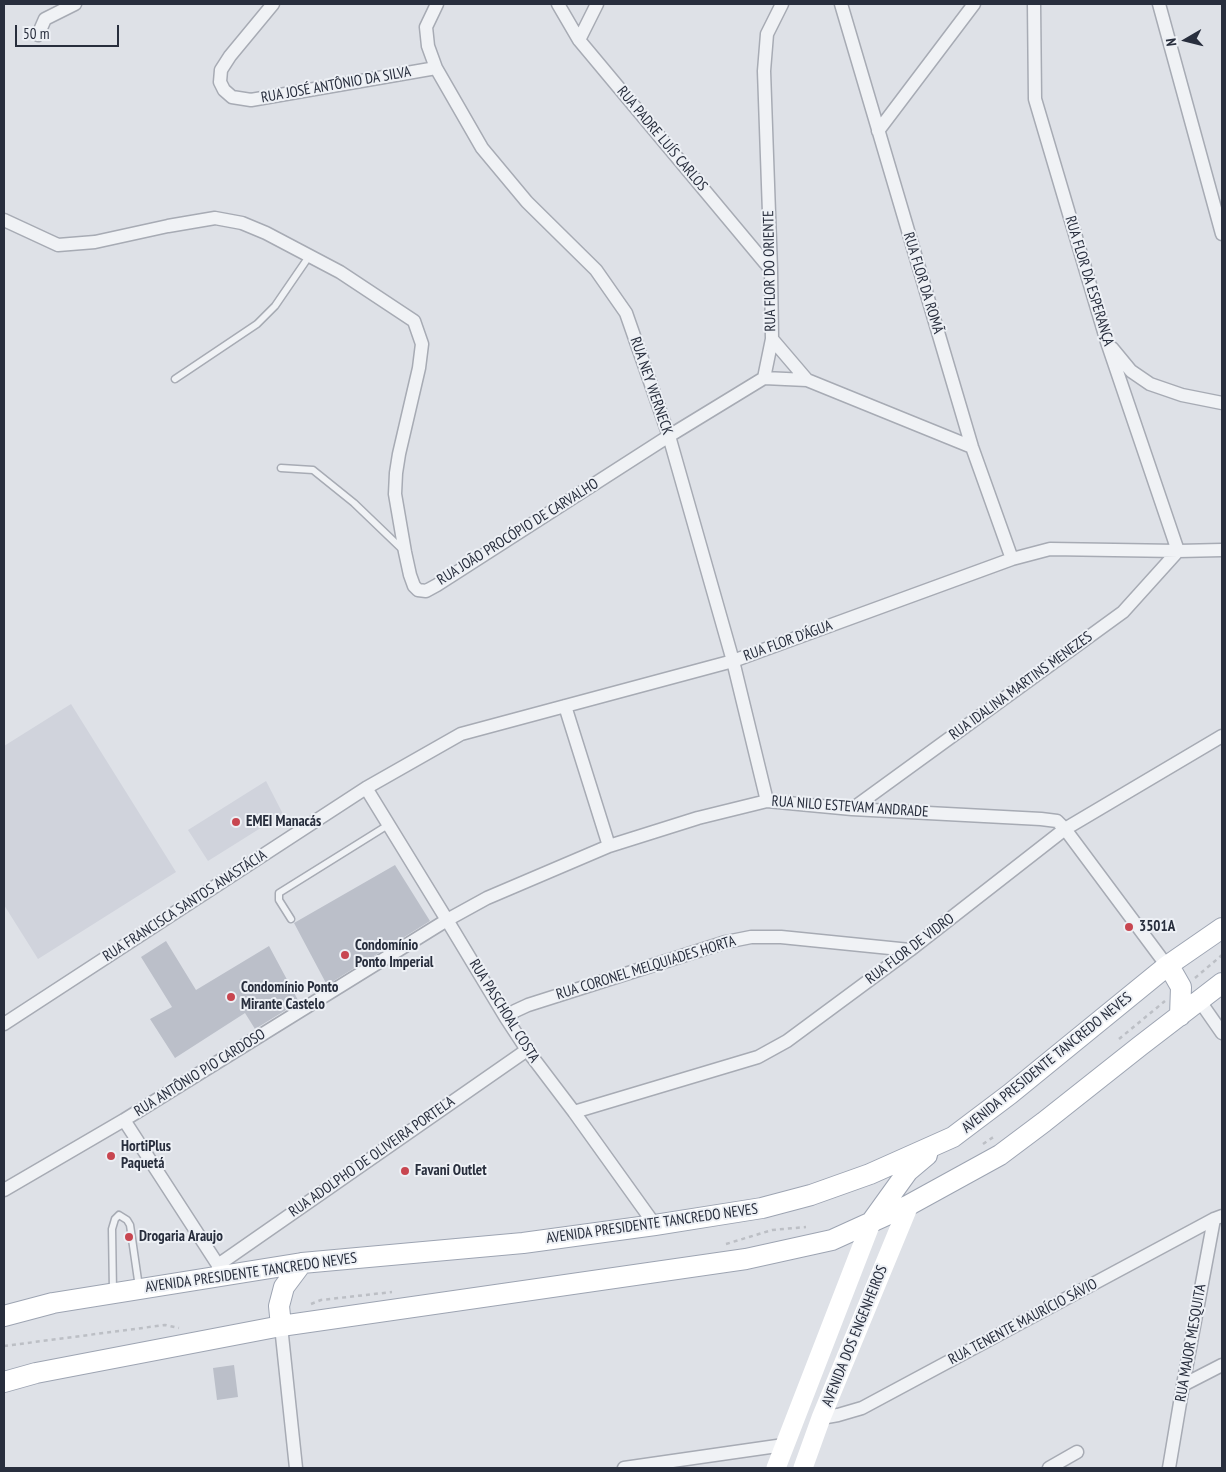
<!DOCTYPE html>
<meta charset="utf-8">
<style>
body{margin:0}
#map{position:relative;width:1226px;height:1472px;overflow:hidden;background:#dee1e7;font-family:"PT Sans Narrow",sans-serif}
canvas{display:block}
.frame{position:absolute;inset:0;border:5px solid #282e3d;pointer-events:none}
.north{position:absolute;left:1161px;top:15px;width:50px;height:50px;-webkit-text-stroke:4px #edf0f5;paint-order:stroke;rotate:262deg;font-size:14px;font-weight:700;line-height:20px;text-align:center;color:#282e3d}
.north::after{content:'';display:block;margin:auto;width:18px;height:22px;background:#282e3d;clip-path:polygon(50% 0,100% 100%,50% 72%,0 100%)}
.scale{position:absolute;left:15px;top:25px;width:104px;height:22px;box-sizing:border-box;border:2px solid #282e3d;border-top:0;padding-left:6px;font-size:15px;line-height:18px;white-space:nowrap;color:#282e3d;-webkit-text-stroke:4px #edf0f5;paint-order:stroke}
</style>
<div id="map">
<canvas width="1226" height="1472"></canvas>
<div class="frame"></div>
<div class="north">N</div>
<div class="scale">50 m</div>
</div>
<script>
const g = document.querySelector('canvas').getContext('2d');
g.lineJoin = 'round';
function paint(path, color) { g.fillStyle = color; g.fill(path, 'evenodd'); }
const shape = rows => new Path2D(rows.map(r => 'M' + r).join(''));
function trace(path, color, width, dash) { g.strokeStyle = color; g.lineWidth = width; g.lineCap = dash ? 'butt' : 'round'; g.setLineDash(dash || []); g.stroke(path); }
function drawText(font, color, halo, rows, align = 'center') {
  g.font = font + ' "PT Sans Narrow",sans-serif'; g.lineWidth = 4; g.setLineDash([]); g.textBaseline = 'middle'; g.strokeStyle = halo; g.fillStyle = color; for (const [text, x, y, turn = 0] of rows) {
    g.save(); g.translate(x, y); g.rotate((+turn || 0) * Math.PI / 180); g.textAlign = isNaN(turn) ? turn : align; if (halo) g.strokeText(text, 0, 0); g.fillText(text, 0, 0); g.restore();
  }
}
paint(shape([
 [71,704,176,872,38,959,4,905,4,746],
 [266,781,283,814,208,861,188,830]
]), '#d0d3dc');
paint(shape([
 [395,865,430,921,327,985,294,923],
 [166,941,196,990,269,946,299,1002,255,1029,245,1013,175,1058,150,1019,172,1007,141,957],
 [234,1365,238,1397,217,1400,213,1368]
]), '#bbbfc9');
const lane = shape([
 [175,379,257,324,275,306,310,255],
 [281,468,313,470,354,503,404,551],
 [291,919,279,900,279,893,388,825],
 [113,1292,112,1229,115,1219,119,1215,127,1220,130,1225,139,1287]
]);
const street = shape([
 [273,4,230,56,221,70,220,82,224,90,232,97,251,100,436,68],
 [437,4,426,27,428,46,436,68,482,148,527,202,596,270,626,313,669,436,733,661,767,801],
 [558,4,579,40,771,270],
 [841,4,972,447,1012,559],
 [1159,4,1222,234],
 [38,35,45,19,75,4],
 [579,40,597,4],
 [878,131,974,4],
 [4,220,58,245,95,242,168,226,215,218,242,223,266,233,340,272,414,321,422,344,419,368,399,454,396,473,395,494,405,552,410,575,414,586,418,590,426,591,437,585,669,436,764,378,807,380],
 [772,339,807,380,972,447],
 [1112,348,1131,371,1150,384,1182,395,1222,403],
 [764,378,772,339,771,270,764,71,767,34,782,4],
 [565,706,609,846],
 [366,788,447,920,506,1018,527,1050,574,1112,655,1225],
 [852,809,1123,612,1178,551,1107,342,1035,99,1034,4],
 [1199,1000,1222,1033],
 [506,1018,515,1011,528,1005,726,942,751,937,781,937,910,950],
 [4,1024,366,788,461,734,733,661,1012,559,1050,549,1178,551,1222,550],
 [574,1112,758,1057,787,1041,910,950,1065,829,1222,736],
 [124,1120,218,1265,218,1273],
 [4,1190,124,1120,447,920,487,898,609,846,698,818,767,801,852,809,1041,819,1057,821,1065,829,1167,966],
 [218,1265,527,1050],
 [281,1326,296,1468],
 [1183,1385,1222,1365],
 [821,1418,838,1415,862,1408,1214,1219,1222,1216],
 [624,1468,784,1445],
 [1049,1468,1077,1452],
 [1169,1468,1183,1385,1214,1219]
]);
const primary = shape([
 [1167,966,1173,973,1181,987,1180,1016],
 [872,1221,908,1171,927,1155],
 [4,1316,53,1303,302,1263,523,1243,655,1225,762,1208,811,1195,870,1174,953,1137,1010,1094,1167,966,1222,928],
 [281,1326,279,1306,284,1287,302,1263],
 [4,1382,36,1373,281,1326,746,1259,832,1240,909,1205,1000,1155,1044,1122,1140,1046,1222,983]
]);
trace(lane, '#a7abb4', 9);
trace(street, '#a7abb4', 15);
trace(primary, '#9da4b2', 22);
trace(shape([
 [1195,978,1222,955],
 [1119,1039,1165,1001],
 [983,1144,995,1136],
 [726,1244,772,1230,806,1227],
 [311,1304,321,1300,392,1292],
 [4,1346,165,1325,179,1328]
]), '#bcbfc5', 2.5, [4, 4]);
trace(lane, '#f0f2f5', 6);
trace(street, '#f0f2f5', 12);
trace(shape([
 [776,1468,871,1223],
 [803,1468,821,1418,909,1205]
]), '#fff', 19);
trace(primary, '#fff', 20);
for (const [x, y, r, color] of [
 [236,822,5,"#c84650"],
 [1129,927,5,"#c84650"],
 [345,955,5,"#c84650"],
 [231,997,5,"#c84650"],
 [111,1156,5,"#c84650"],
 [405,1171,5,"#c84650"],
 [129,1237,5,"#c84650"]
]) { const dot = new Path2D(); dot.arc(x, y, r, 0, 2 * Math.PI); g.fillStyle = color; g.fill(dot); trace(dot, '#edf0f5', 2); }
drawText('15px', '#282e3d', '#edf0f5', [
 ["RUA JOSÉ ANTÔNIO DA SILVA",336,85,-10],
 ["RUA PADRE LUÍS CARLOS",662,139,50],
 ["RUA FLOR DO ORIENTE",770,271,-91],
 ["RUA FLOR DA ESPERANÇA",1089,281,73],
 ["RUA FLOR DA ROMÃ",923,283,73],
 ["RUA NEY WERNECK",651,386,71],
 ["RUA JOÃO PROCÓPIO DE CARVALHO",518,532,-32],
 ["RUA FLOR D'ÁGUA",788,641,-20],
 ["RUA IDALINA MARTINS MENEZES",1021,686,-36],
 ["RUA NILO ESTEVAM ANDRADE",850,807,4],
 ["RUA FRANCISCA SANTOS ANASTÁCIA",185,906,-33],
 ["RUA FLOR DE VIDRO",910,949,-37],
 ["RUA CORONEL MELQUIADES HORTA",646,968,-17],
 ["RUA PASCHOAL COSTA",504,1011,58],
 ["AVENIDA PRESIDENTE TANCREDO NEVES",1047,1063,-39],
 ["RUA ANTÔNIO PIO CARDOSO",200,1073,-32],
 ["RUA ADOLPHO DE OLIVEIRA PORTELA",372,1157,-35],
 ["AVENIDA PRESIDENTE TANCREDO NEVES",652,1224,-8],
 ["AVENIDA PRESIDENTE TANCREDO NEVES",251,1273,-8],
 ["RUA TENENTE MAURÍCIO SÁVIO",1023,1322,-28],
 ["AVENIDA DOS ENGENHEIROS",855,1336,-68],
 ["RUA MAJOR MESQUITA",1191,1343,-80]
]);
drawText('bold 15px', '#282e3d', '#edf0f5', [
 ["EMEI Manacás",246,822],
 ["3501A",1139,927],
 ["Condomínio",355,946],
 ["Ponto Imperial",355,963],
 ["Condomínio Ponto",241,988],
 ["Mirante Castelo",241,1005],
 ["HortiPlus",121,1147],
 ["Paquetá",121,1164],
 ["Favani Outlet",415,1171],
 ["Drogaria Araujo",139,1237]
], 'left');
</script>
